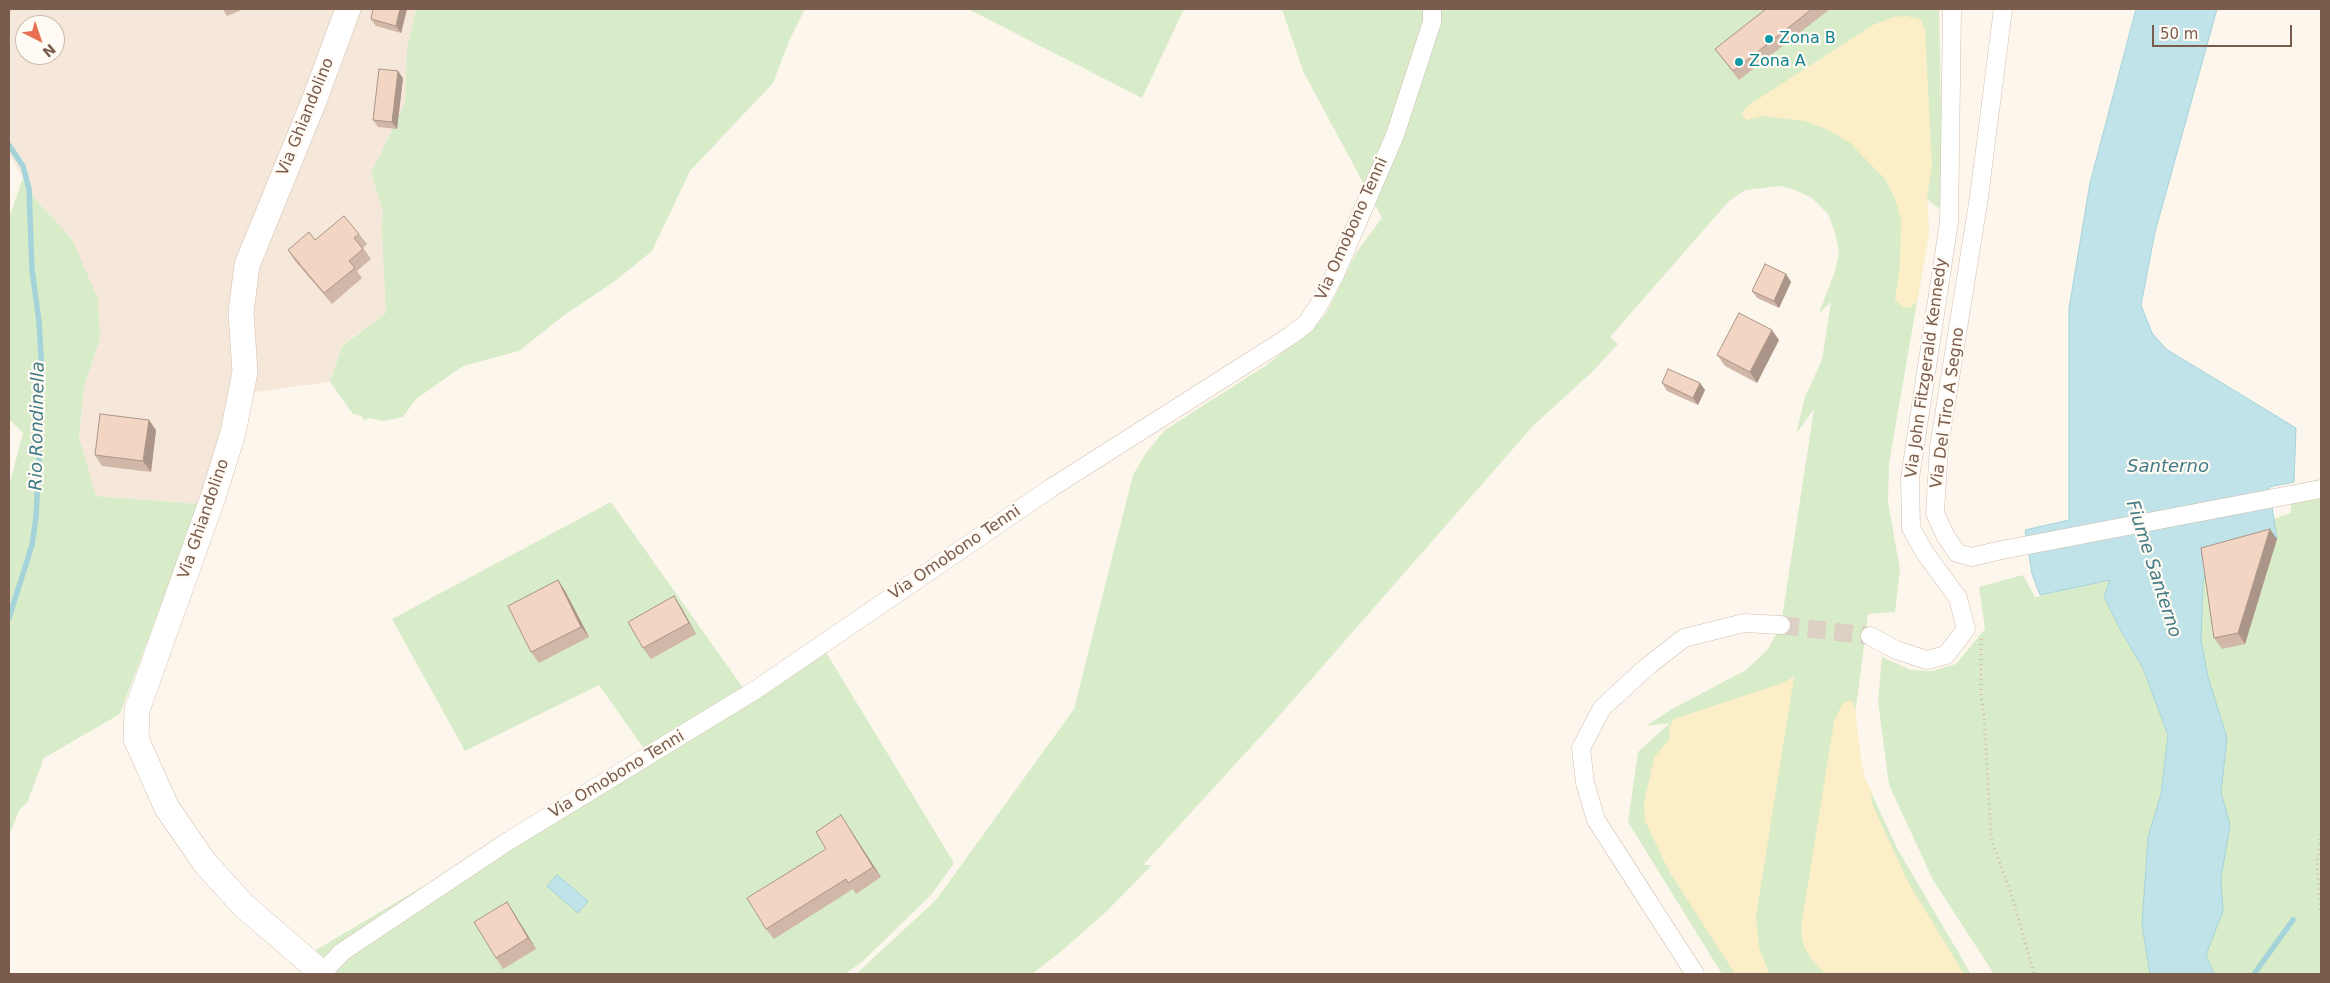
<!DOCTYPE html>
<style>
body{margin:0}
#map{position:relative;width:2330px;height:983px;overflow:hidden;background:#fdf6ec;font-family:"DejaVu Sans",sans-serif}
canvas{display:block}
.frame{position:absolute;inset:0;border:10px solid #7a5c4d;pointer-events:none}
.north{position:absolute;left:15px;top:15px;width:50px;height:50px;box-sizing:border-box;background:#fffaf3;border:1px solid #cabbb1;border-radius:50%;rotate:139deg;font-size:14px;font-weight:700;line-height:20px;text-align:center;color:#7a5c4d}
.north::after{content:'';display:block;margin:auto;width:18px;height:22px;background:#e76f51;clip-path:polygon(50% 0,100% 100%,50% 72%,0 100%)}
.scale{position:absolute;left:2152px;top:25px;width:140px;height:22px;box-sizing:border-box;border:2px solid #7a5c4d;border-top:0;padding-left:6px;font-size:15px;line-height:18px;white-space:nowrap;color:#7a5c4d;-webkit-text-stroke:4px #fffaf3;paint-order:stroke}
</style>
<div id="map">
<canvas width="2330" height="983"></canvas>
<div class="frame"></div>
<div class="north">N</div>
<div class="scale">50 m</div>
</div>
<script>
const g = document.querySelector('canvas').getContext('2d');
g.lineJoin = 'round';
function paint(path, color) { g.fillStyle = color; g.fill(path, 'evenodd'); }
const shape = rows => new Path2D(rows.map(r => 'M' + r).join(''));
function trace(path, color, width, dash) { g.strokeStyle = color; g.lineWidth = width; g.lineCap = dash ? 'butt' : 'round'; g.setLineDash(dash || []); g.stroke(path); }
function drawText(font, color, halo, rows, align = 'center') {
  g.font = font + ' "DejaVu Sans",sans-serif'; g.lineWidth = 4.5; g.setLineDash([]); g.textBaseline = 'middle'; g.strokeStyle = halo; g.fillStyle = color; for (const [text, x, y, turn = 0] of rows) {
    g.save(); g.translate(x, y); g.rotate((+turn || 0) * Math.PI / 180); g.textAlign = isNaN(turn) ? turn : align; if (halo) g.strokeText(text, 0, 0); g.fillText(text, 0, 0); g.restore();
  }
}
paint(shape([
 [9,9,416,9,407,48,405,103,371,173,393,243,393,308,342,345,330,382,247,393,199,504,96,496,79,437,84,387,100,339,72,239,36,200,9,154],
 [25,25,55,25,55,55,25,55]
]), '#f5e8da');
paint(shape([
 [416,9,805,9,789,41,773,83,690,171,652,251,615,281,563,316,519,351,463,366,416,399,403,417,383,421,369,418,364,420,361,416,353,414,330,382,342,346,386,313,382,230,383,212,371,173,405,103,407,48],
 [968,9,1184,9,1142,98],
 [1282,9,1939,9,1943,205,1938,208,1927,199,1929,233,1889,463,1888,502,1900,570,1895,612,1868,614,1855,716,1861,761,1865,779,1897,848,1971,974,1722,974,1628,822,1638,752,1670,723,1646,726,1672,709,1746,670,1768,649,1781,625,1814,409,1796,434,1805,397,1822,360,1831,302,1819,313,1835,271,1839,253,1835,232,1828,214,1812,198,1793,189,1780,186,1745,190,1729,201,1610,337,1618,344,1592,372,1533,426,1272,724,1143,865,1152,865,1106,912,1058,954,1032,974,856,974,936,900,1074,709,1133,475,1146,453,1165,430,1265,366,1310,332,1326,314,1356,253,1382,218,1303,71],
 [23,178,36,200,72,239,98,299,100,339,84,387,79,437,96,496,199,504,120,714,44,758,27,803,20,809,9,835,9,486,23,433,9,419,9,218],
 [2321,479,2321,974,2214,974,2206,955,2223,911,2221,878,2230,825,2221,792,2227,738,2208,677,2201,640,2203,583,2209,559,2277,539,2274,519,2291,513,2290,495,2297,484],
 [611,502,746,692,821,644,954,863,931,895,862,962,845,974,336,974,316,950,647,753,599,685,465,751,392,619],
 [2023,575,2035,597,2110,580,2104,597,2121,631,2143,668,2168,735,2161,794,2148,837,2142,925,2150,974,1994,974,1933,880,1889,785,1878,701,1882,657,1911,670,1932,671,1956,664,1985,629,1979,587]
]), '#d8ecc9');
paint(shape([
 [1906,16,1920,19,1925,30,1932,166,1927,198,1929,233,1917,301,1911,307,1904,308,1895,300,1900,265,1901,219,1895,199,1885,179,1849,142,1826,129,1805,121,1764,116,1747,120,1742,115,1746,107,1873,25,1894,17],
 [1794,677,1756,916,1759,947,1769,974,1735,974,1669,871,1645,821,1644,803,1653,763,1655,756,1670,739,1669,727,1674,719,1780,684],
 [1851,700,1855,707,1861,761,1865,778,1871,791,1872,804,1909,884,1964,974,1825,974,1810,957,1804,946,1801,934,1802,921,1834,722,1842,704]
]), '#fcefc7');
const water = shape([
 [2136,9,2217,9,2155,232,2141,305,2152,333,2166,349,2296,428,2294,482,2269,487,2277,539,2209,559,2203,583,2201,640,2208,677,2227,738,2221,792,2230,825,2221,878,2223,911,2206,955,2214,974,2150,974,2142,925,2148,837,2161,794,2168,735,2143,668,2121,631,2104,597,2110,580,2040,595,2032,574,2025,530,2069,520,2069,308,2090,183,2136,9],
 [557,875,588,901,578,913,547,886,557,875]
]);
paint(water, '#bfe3e8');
trace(water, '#a5d3da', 1);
trace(shape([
 [9,145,23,166,29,189,32,270,39,321,42,374,37,403,39,457,36,517,32,545,9,618],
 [2254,974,2293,920]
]), '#a5d3da', 5.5);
trace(shape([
 [1781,625,1870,636]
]), '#dcd0c4', 18, [18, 9]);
const street = shape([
 [2003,9,1979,197,1939,447,1935,513,1945,535,1957,553,1972,557,1997,551,2321,489],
 [1870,636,1896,650,1927,660,1946,655,1966,629,1958,598,1925,553,1911,528,1910,478,1949,222,1952,9],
 [322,973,342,952,510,840,757,689,1051,488,1290,336,1306,324,1320,303,1336,272,1395,135,1432,22,1432,9],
 [1695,974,1596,820,1585,783,1581,748,1602,708,1648,666,1684,638,1744,623,1781,625]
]);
const secondary = shape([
 [323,974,243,905,205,863,167,808,136,739,137,710,213,497,233,433,245,372,241,312,247,265,314,101,348,9]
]);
trace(street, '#d1beb0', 19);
trace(secondary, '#d6c0b0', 26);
trace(shape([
 [1981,639,1981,696,1984,716,1991,834,1993,845,2011,893,2034,974],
 [2321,834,2317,862,2321,916]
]), '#d9b8a5', 3, [1, 4]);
trace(street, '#fff', 18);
trace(secondary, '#fff', 25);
paint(shape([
 [223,9,244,9,227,16],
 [407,9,401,33,376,26,371,19],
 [1766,9,1830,9,1739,80,1715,49],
 [403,78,397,129,378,127,373,120],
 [359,234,367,244,363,248,371,259,357,271,362,278,332,304,295,261,288,250,315,240],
 [1786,274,1791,282,1779,308,1757,298,1752,291],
 [1779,340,1757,383,1725,366,1717,355],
 [1662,383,1700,383,1705,390,1698,405,1667,391],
 [156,430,151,472,102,466,95,455],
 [2277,539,2245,644,2222,649,2214,638],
 [558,580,565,591,589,637,539,663,531,652],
 [681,607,696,634,651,659,643,648],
 [848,826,881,877,856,894,853,889,774,939,766,929,826,849],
 [507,902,514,913,536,949,503,969,496,958]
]), '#d1b7a8');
paint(shape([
 [400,9,407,9,401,33,396,26],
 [398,71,403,78,397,129,392,122],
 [1786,274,1791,282,1779,308,1774,301],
 [1772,330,1779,340,1757,383,1750,372],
 [1700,383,1705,390,1698,405,1693,398],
 [149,420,156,430,151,472,143,461],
 [2270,529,2277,539,2245,644,2238,633],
 [558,580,565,591,589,637,581,627],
 [674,596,681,607,696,634,689,623],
 [841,815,848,826,881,877,873,867],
 [507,902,514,913,536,949,528,938]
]), '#aa9588');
const building = shape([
 [373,9,400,9,396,26,371,19,373,9],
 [1766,9,1812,9,1733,71,1715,49,1766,9],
 [379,69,398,71,392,122,373,120,379,69],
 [344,216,359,234,354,238,363,249,349,261,355,268,324,293,288,250,309,232,315,240,344,216],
 [1765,264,1786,274,1774,301,1752,291,1765,264],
 [1739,313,1772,330,1750,372,1717,355,1739,313],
 [1668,369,1700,383,1693,398,1662,383,1668,369],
 [100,414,149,420,143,461,95,455,100,414],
 [2270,529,2238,633,2214,638,2201,548,2270,529],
 [558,580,581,627,531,652,508,606,558,580],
 [674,596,689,623,643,648,628,622,674,596],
 [841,815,873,867,848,883,846,879,766,929,747,898,826,849,816,832,841,815],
 [507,902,528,938,496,958,474,922,507,902]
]);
paint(building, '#f3d5c3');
trace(building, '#aa9588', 1);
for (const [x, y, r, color] of [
 [1769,39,5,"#0f9aa8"],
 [1739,62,5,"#0f9aa8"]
]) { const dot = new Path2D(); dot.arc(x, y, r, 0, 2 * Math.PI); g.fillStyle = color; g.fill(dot); trace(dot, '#fffaf3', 2); }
drawText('16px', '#0d838f', '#fffaf3', [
 ["Zona B",1779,39],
 ["Zona A",1749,62]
], 'left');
drawText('16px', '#7a5c4d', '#fffaf3', [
 ["Via Ghiandolino",306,117,-68],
 ["Via Omobono Tenni",1352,229,-66],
 ["Via John Fitzgerald Kennedy",1927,368,-82],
 ["Via Del Tiro A Segno",1948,408,-82],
 ["Via Ghiandolino",204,519,-71],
 ["Via Omobono Tenni",955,553,-34],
 ["Via Omobono Tenni",617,775,-31]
]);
drawText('italic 18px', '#437c86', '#fffaf3', [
 ["Rio Rondinella",38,426,-89],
 ["Santerno",2168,467],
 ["Fiume Santerno",2153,569,72]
]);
</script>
